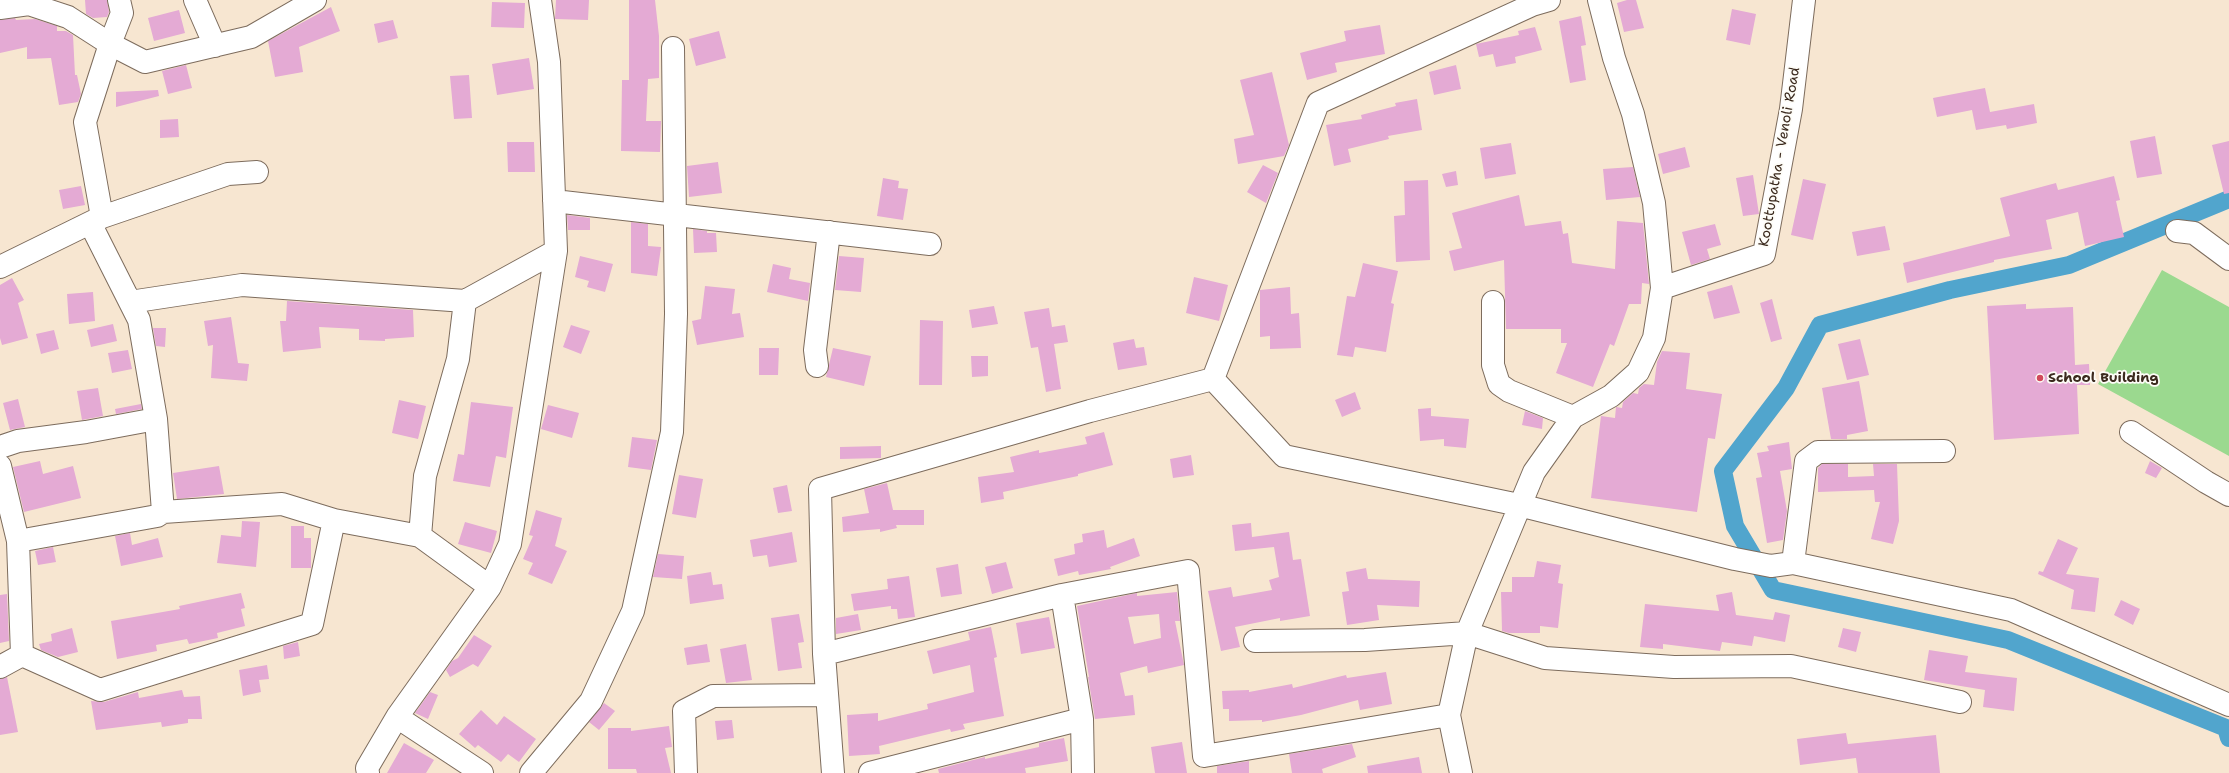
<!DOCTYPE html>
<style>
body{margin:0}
canvas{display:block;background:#f7e6d1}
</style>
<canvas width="2229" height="773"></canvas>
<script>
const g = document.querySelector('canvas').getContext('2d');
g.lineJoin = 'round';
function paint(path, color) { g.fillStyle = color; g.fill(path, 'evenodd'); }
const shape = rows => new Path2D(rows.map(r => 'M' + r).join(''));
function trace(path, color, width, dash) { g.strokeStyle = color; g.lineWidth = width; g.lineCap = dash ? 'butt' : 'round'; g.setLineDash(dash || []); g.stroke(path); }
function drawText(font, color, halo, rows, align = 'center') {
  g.font = font + ' "Shantell Sans",sans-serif'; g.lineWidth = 3.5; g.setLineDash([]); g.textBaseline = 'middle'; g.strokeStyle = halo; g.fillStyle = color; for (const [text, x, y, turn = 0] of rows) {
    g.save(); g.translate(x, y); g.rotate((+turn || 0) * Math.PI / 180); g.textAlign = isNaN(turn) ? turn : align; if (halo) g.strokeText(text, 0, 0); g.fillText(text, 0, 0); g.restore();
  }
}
paint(shape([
 [2162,270,2229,307,2229,456,2098,384]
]), '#9bd98f');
trace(shape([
 [2229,199,2069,265,1950,290,1820,325,1786,388,1723,471,1735,526,1773,590,2008,640,2226,728,2229,738]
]), '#51a5cd', 18);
paint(shape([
 [85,0,107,0,109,12,107,17,93,18,86,14],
 [556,0,589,0,588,20,555,19],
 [629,0,655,0,659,36,659,78,648,79,646,121,661,121,660,152,621,151,622,80,629,80],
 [1627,0,1636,0,1644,28,1624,32,1617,3],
 [492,2,525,3,524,28,491,27],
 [331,7,340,31,299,47,303,72,275,77,268,41],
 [1732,9,1756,14,1750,45,1726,40],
 [179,10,185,33,154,41,148,18],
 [1581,16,1586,45,1581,46,1586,80,1570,83,1559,21],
 [15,18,16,20,35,19,57,26,57,31,66,31,73,35,75,75,77,75,81,94,78,102,59,105,51,58,27,59,27,47,0,53,0,20],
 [393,20,398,38,378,43,374,24],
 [1380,25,1385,54,1335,63,1337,72,1307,80,1300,53,1346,41,1344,31],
 [1535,27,1542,50,1515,57,1516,63,1496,67,1493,54,1479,57,1476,44,1519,35,1518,31],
 [719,31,726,58,696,66,689,39],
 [529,58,534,89,497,95,492,64],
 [186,65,192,88,168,94,162,71],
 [1456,65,1461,89,1434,95,1429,72],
 [1272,72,1289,145,1284,156,1238,164,1234,139,1254,135,1240,80],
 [469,75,472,118,454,119,450,76],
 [1985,88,1990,112,2034,104,2037,123,2007,129,2006,125,1976,130,1972,110,1937,117,1933,98],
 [158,90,159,96,116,107,116,92],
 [1417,99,1422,130,1388,136,1389,139,1348,149,1351,162,1334,166,1326,125,1362,119,1361,115,1396,106,1395,103],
 [178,119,179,137,160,138,160,120],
 [2155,136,2162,174,2137,178,2130,141],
 [2229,141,2229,193,2224,194,2212,145],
 [507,142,534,142,535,172,508,172],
 [1511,143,1516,174,1485,179,1480,148],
 [1685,147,1690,167,1663,174,1658,154],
 [718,162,722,193,689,197,687,166],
 [1263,165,1278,173,1266,203,1247,192],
 [1633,167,1640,197,1606,200,1603,169],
 [1456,171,1458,185,1446,187,1442,174],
 [1753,175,1759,214,1743,216,1736,178],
 [2114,176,2120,200,2116,201,2124,237,2085,246,2078,212,2046,220,2052,249,1994,260,1994,262,1907,283,1903,263,2010,236,2000,198,2056,183,2058,190],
 [883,178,899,181,898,188,908,189,903,220,877,216],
 [1803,179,1826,184,1813,240,1791,235],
 [1428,180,1430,260,1396,262,1394,216,1405,215,1404,181],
 [81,186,85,205,63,209,59,190],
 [1519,195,1525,226,1561,221,1563,234,1568,233,1572,263,1615,269,1617,221,1643,223,1649,284,1642,283,1641,304,1629,304,1614,346,1610,344,1593,387,1556,373,1567,343,1561,343,1561,329,1506,329,1504,260,1454,271,1449,251,1462,248,1452,213],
 [567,215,590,218,590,230,568,230],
 [631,222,648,224,648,246,661,247,657,276,631,273],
 [1715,224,1721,245,1707,249,1710,259,1691,265,1682,232],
 [1885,226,1890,250,1857,256,1852,232],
 [693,229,707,231,707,233,716,233,717,252,694,253],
 [580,256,613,264,605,292,587,287,589,281,575,277],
 [839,256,864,258,861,292,835,290],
 [1363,263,1398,271,1391,303,1394,304,1386,352,1355,347,1353,357,1337,355,1347,296,1355,297],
 [773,264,791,268,789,279,810,283,808,301,767,292],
 [1194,277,1228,285,1219,321,1186,313],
 [12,278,24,300,18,303,28,338,2,345,0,338,0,285],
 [1732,285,1740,313,1714,319,1707,292],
 [705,286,735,289,732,314,740,313,744,337,697,345,692,321,701,319],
 [1290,287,1291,314,1299,313,1301,348,1270,349,1270,336,1260,337,1260,290],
 [93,292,95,321,69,324,67,294],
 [1772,299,1782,339,1771,342,1760,303],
 [287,301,413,310,414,337,385,339,385,341,359,340,359,329,319,327,321,348,283,352,280,321,286,321],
 [2026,304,2026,309,2073,307,2075,365,2089,364,2090,385,2077,385,2079,434,1994,440,1987,306],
 [994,306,998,324,972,328,969,310],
 [1049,308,1052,327,1065,325,1068,342,1054,344,1061,389,1046,392,1038,347,1031,348,1024,312],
 [231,317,238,363,249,364,247,381,211,378,213,345,208,346,204,321],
 [920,320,943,321,942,385,919,385],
 [113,324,117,341,91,347,87,330],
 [571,325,590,331,581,354,563,347],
 [153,328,166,328,165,347,156,346],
 [54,330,59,349,41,354,36,334],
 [1134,339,1136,348,1144,347,1147,365,1118,370,1113,343],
 [1860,339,1869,375,1847,380,1838,344],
 [759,348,779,348,778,375,759,375],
 [833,348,871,356,864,386,826,377],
 [128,350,132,369,112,373,108,353],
 [1662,351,1690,353,1686,389,1722,394,1715,439,1708,438,1697,512,1591,498,1601,416,1615,418,1616,407,1622,408,1623,402,1633,393,1638,394,1639,388,1644,384,1654,385,1657,362],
 [971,356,988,356,988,376,972,377],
 [1859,381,1868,431,1847,435,1847,439,1831,439,1822,388],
 [98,388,103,416,82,420,77,391],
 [1355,392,1361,409,1342,417,1335,400],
 [18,399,25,427,10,430,3,403],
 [399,400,426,406,418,439,392,433],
 [471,402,513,407,506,458,496,456,490,487,453,481,458,454,464,455],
 [141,404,142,409,116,414,115,409],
 [548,405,579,413,572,438,541,429],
 [1431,408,1431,416,1469,419,1466,448,1444,446,1444,439,1420,441,1418,409],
 [1525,411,1543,418,1542,429,1522,425],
 [1104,432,1113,465,1078,474,1078,476,1003,492,1004,499,981,503,978,477,1014,472,1010,457,1039,450,1039,453,1087,444,1085,437],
 [632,437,657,440,651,470,628,467],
 [1789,442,1792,469,1780,471,1787,511,1783,540,1767,543,1756,478,1762,477,1757,453,1769,451,1767,446],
 [881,446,881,458,840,459,840,447],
 [1191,455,1194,475,1173,478,1170,459],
 [40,461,43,474,73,466,81,498,24,512,13,467],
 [2150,461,2162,468,2156,478,2145,473],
 [1822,464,1848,464,1848,477,1874,476,1873,464,1897,464,1899,521,1893,544,1871,539,1880,502,1875,502,1874,490,1818,492,1818,468],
 [219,466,224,494,177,499,173,473],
 [679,475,703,479,696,518,672,514],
 [887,483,893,510,924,510,924,525,896,525,897,528,880,532,880,529,843,532,842,517,869,513,864,489],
 [787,485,792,511,778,513,773,488],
 [536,510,562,518,555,546,567,551,552,584,528,574,533,563,523,559,533,536,529,535],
 [242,521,260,522,256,567,217,563,221,535,241,537],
 [465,522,497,531,491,553,458,544],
 [1251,523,1252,537,1289,532,1293,560,1301,559,1310,616,1280,621,1280,618,1235,627,1240,647,1221,651,1208,591,1231,587,1233,597,1272,590,1269,580,1279,577,1274,547,1235,551,1232,525],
 [291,526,304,526,304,538,311,538,311,568,291,568],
 [1104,530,1107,548,1134,538,1140,556,1110,567,1111,569,1079,575,1078,571,1058,576,1054,559,1075,554,1074,544,1083,542,1082,534],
 [792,532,797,562,769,567,767,555,753,557,750,540],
 [130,533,132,545,158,538,163,557,121,566,115,536],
 [2058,539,2078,548,2066,574,2099,578,2095,612,2071,609,2074,590,2038,574,2039,571,2043,572],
 [53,547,56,562,38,565,35,551],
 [658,554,684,556,682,579,653,577],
 [1537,561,1561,565,1558,583,1563,584,1558,628,1540,626,1540,633,1509,633,1502,631,1501,592,1512,592,1512,577,1534,577],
 [1006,562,1013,588,992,594,985,567],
 [958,564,962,594,941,597,936,568],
 [1366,568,1368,579,1420,581,1419,607,1377,605,1379,620,1347,625,1342,592,1349,591,1346,572],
 [711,572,713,585,722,584,724,599,690,604,687,576],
 [909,576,915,617,898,619,897,609,891,609,891,606,854,611,851,594,888,589,887,579],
 [1177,592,1180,621,1175,621,1184,665,1148,673,1147,666,1120,673,1125,696,1133,695,1135,715,1095,719,1088,677,1089,677,1077,606,1137,593,1137,596],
 [1159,614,1161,638,1134,644,1128,617],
 [1732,592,1736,615,1773,620,1775,612,1790,615,1785,642,1754,636,1752,646,1722,642,1720,651,1663,644,1663,649,1640,647,1645,604,1719,611,1716,595],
 [241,593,245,608,241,609,245,626,217,633,218,638,189,644,187,639,156,645,157,651,117,659,111,621,180,609,179,606],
 [7,594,9,641,0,643,0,595],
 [2121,600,2140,609,2133,625,2114,615],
 [799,614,804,642,798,643,802,668,778,671,771,618],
 [858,614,861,630,836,634,836,618],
 [1049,617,1055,648,1021,654,1016,623],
 [991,627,997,657,994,658,1004,716,963,724,965,729,951,732,950,729,879,746,880,754,849,756,847,715,878,713,878,721,928,709,927,704,974,692,970,665,933,674,927,651,970,640,968,632],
 [72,628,78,652,58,657,41,650,39,644,52,641,51,634],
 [1843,628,1861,632,1856,652,1838,647],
 [474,635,492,646,478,667,473,664,450,677,446,670,452,661,458,658],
 [298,642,300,656,284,659,283,646],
 [707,644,710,662,687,665,684,648],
 [746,644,752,680,726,683,720,649],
 [1929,650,1968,656,1965,672,2017,678,2014,711,1983,707,1985,690,1924,680],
 [267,665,269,679,259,680,261,692,243,696,239,670],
 [1386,672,1392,704,1360,710,1358,700,1301,715,1262,722,1262,720,1229,721,1229,709,1223,709,1222,691,1249,690,1249,692,1292,684,1293,688,1346,675,1347,678],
 [7,677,18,732,0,735,0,679],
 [182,690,184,697,200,696,202,719,188,719,188,723,162,727,161,722,96,730,91,701,104,702,138,692,139,698],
 [430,692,438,695,428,719,415,713],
 [604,703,615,711,599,730,589,722],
 [481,710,497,725,504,716,536,739,519,762,508,754,501,762,478,745,475,748,459,734],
 [732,720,734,738,717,740,715,721],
 [669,726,672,747,665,748,671,773,637,773,636,769,608,769,608,728,631,728,631,731],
 [1846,733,1848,744,1936,735,1940,773,1858,773,1856,758,1800,765,1797,739],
 [1064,738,1068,761,1025,768,1026,773,939,773,938,769,985,757,985,759,1039,747,1039,743],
 [1182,742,1187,773,1155,773,1151,747],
 [404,743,434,760,426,773,387,773],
 [1352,744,1356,757,1322,769,1323,773,1292,773,1289,754],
 [1419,757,1422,773,1368,773,1367,766],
 [1249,761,1249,773,1217,773,1217,766]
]), '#e4aad4');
const minor = shape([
 [195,0,215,46],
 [1599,0,1614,58,1633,114,1654,203,1662,288],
 [0,8,29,4,68,17,110,44,145,62,251,37,315,0],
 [554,201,930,244],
 [102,217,85,122,110,44,122,13,119,0],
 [2177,231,2194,233,2229,259],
 [0,267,102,217,228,174,257,172],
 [130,302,242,285,465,301],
 [1493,302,1493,365,1499,384,1509,391,1573,417],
 [817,366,815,350,829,232],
 [1213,379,1284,456,1519,505,1735,559,1771,566,1793,563,2011,610,2229,705],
 [2131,432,2206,482,2229,495],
 [0,447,18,441,86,432,156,419],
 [0,466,18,541,22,655],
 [163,512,282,504,334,520],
 [420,536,425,476,458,359,465,301,556,251,549,62,540,0],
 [18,541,157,516,163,512,156,419,139,320,90,223],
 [1793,563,1806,461,1818,452,1944,451],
 [490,587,510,544,556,251],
 [1062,595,1082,719],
 [1255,641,1365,640,1467,633,1545,658,1674,667,1791,666,1960,702],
 [824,654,1062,595,1188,571,1204,756,1449,715],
 [0,667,22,655,100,690,312,624,334,520,420,536,490,587,397,717,482,773],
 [368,773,367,768,397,717],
 [531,773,591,701,633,611,672,432,676,314,673,48],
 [686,773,684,711,713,696,827,695],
 [833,773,824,654,820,489,1090,411,1213,379,1318,103,1532,5,1549,0],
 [870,773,1082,719,1083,773],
 [1461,773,1449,715,1467,633,1534,472,1573,417,1611,396,1638,372,1654,338,1662,288,1764,254,1791,109,1804,0]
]);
trace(minor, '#7d6c5d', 24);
trace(minor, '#fff', 22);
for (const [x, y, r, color] of [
 [2040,378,4,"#d1495b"]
]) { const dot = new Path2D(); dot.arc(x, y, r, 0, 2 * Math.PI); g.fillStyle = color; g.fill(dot); trace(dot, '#fdfcf7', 1.5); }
drawText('14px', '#3b2a1e', '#fdfcf7', [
 ["Koottupatha - Venoli Road",1780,157,-80]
]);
drawText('bold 14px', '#3b2a1e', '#fdfcf7', [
 ["School Building",2048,378]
], 'left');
</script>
